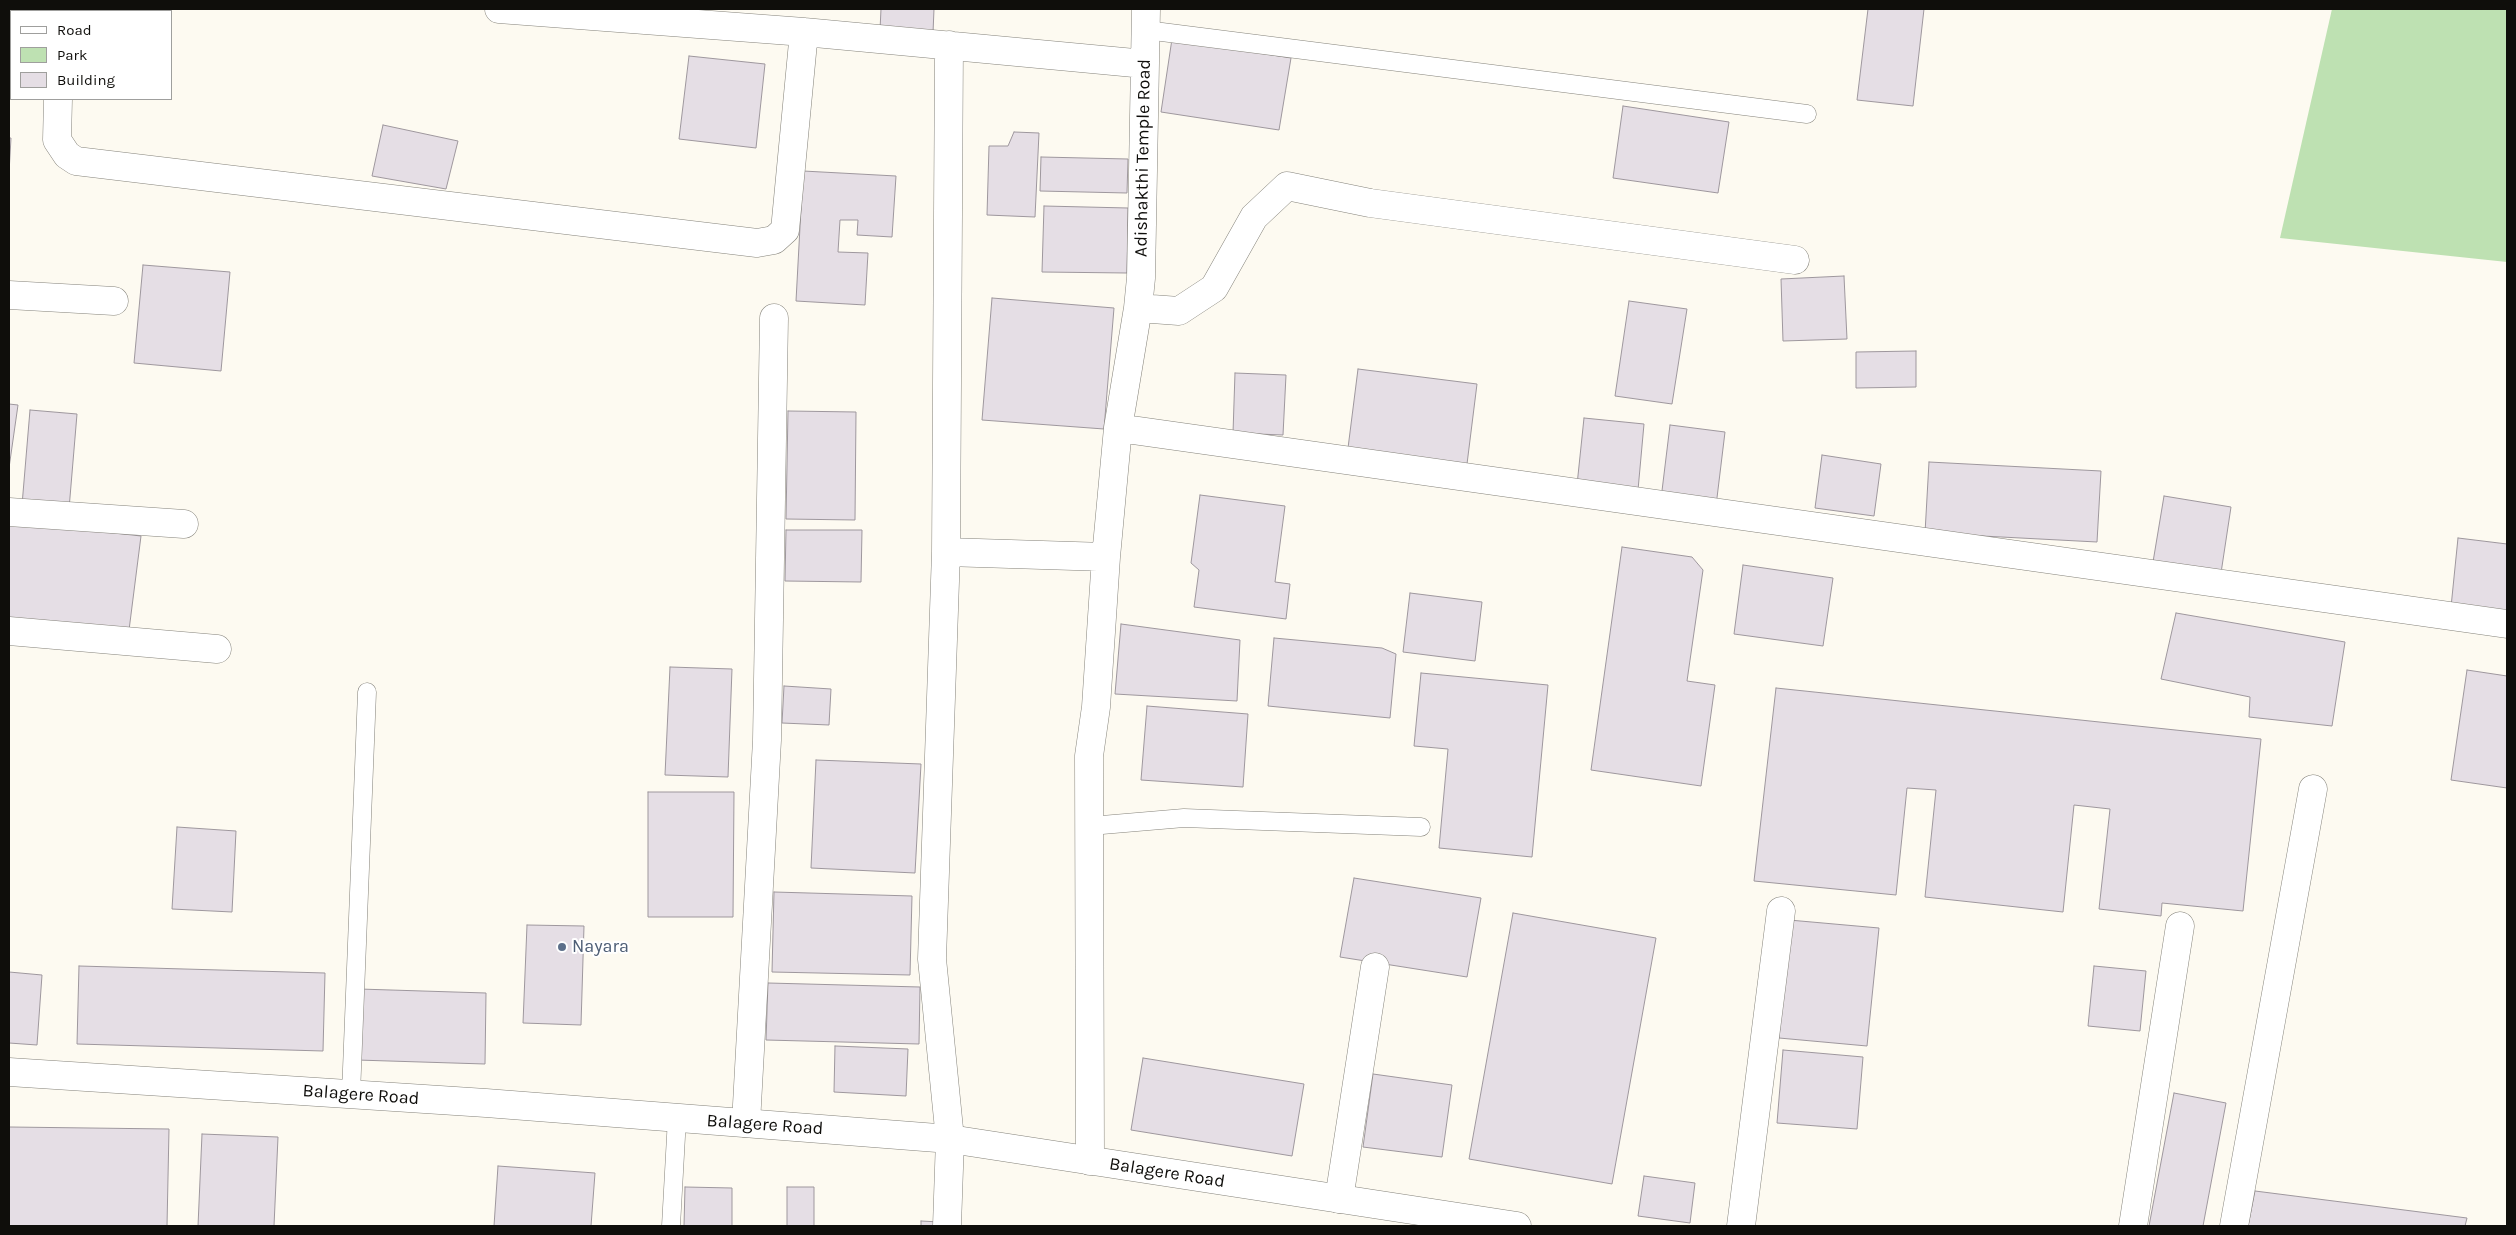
<!DOCTYPE html>
<style>
body{margin:0}
#map{position:relative;width:2516px;height:1235px;overflow:hidden;background:#fdfaf1;font-family:Karla,sans-serif}
canvas{display:block}
.frame{position:absolute;inset:0;border:10px solid #0f0e0b;pointer-events:none}
.legend{position:absolute;left:10px;top:10px;width:162px;height:90px;box-sizing:border-box;background:#fff;border:1px solid #9f9f9d;margin:0;padding:6px 9px;list-style:none;font-size:15px;color:#0f0e0b}
.legend li{display:flex;align-items:center;gap:10px;height:25px}
.legend b{width:25px;border:1px solid #9f9f9d}
</style>
<div id="map">
<canvas width="2516" height="1235"></canvas>
<div class="frame"></div>
<ul class="legend">
<li><b style="height:6px;background:#fff"></b>Road</li>
<li><b style="height:14px;background:#bee1b2"></b>Park</li>
<li><b style="height:14px;background:#e5dee5"></b>Building</li>
</ul>
</div>
<script>
const g = document.querySelector('canvas').getContext('2d');
g.lineJoin = 'round';
function paint(path, color) { g.fillStyle = color; g.fill(path, 'evenodd'); }
const shape = rows => new Path2D(rows.map(r => 'M' + r).join(''));
function trace(path, color, width, dash) { g.strokeStyle = color; g.lineWidth = width; g.lineCap = dash ? 'butt' : 'round'; g.setLineDash(dash || []); g.stroke(path); }
function drawText(font, color, halo, rows, align = 'center') {
  g.font = font + ' Karla,sans-serif'; g.lineWidth = 4; g.setLineDash([]); g.textBaseline = 'middle'; g.strokeStyle = halo; g.fillStyle = color; for (const [text, x, y, turn = 0] of rows) {
    g.save(); g.translate(x, y); g.rotate((+turn || 0) * Math.PI / 180); g.textAlign = isNaN(turn) ? turn : align; if (halo) g.strokeText(text, 0, 0); g.fillText(text, 0, 0); g.restore();
  }
}
paint(shape([
 [2332,9,2507,9,2507,262,2280,238]
]), '#bee1b2');
const building = shape([
 [9,9,15,9,15,11,11,11,11,63,9,67,9,9],
 [881,9,934,9,933,33,880,30,881,9],
 [1868,9,1924,9,1913,106,1857,100,1868,9],
 [1172,39,1291,58,1279,130,1161,112,1172,39],
 [689,56,765,64,756,148,679,139,689,56],
 [1623,106,1729,122,1718,193,1613,178,1623,106],
 [383,125,458,141,446,189,372,176,383,125],
 [1014,132,1039,133,1035,217,987,215,989,146,1008,146,1014,132],
 [9,138,11,138,9,173,9,138],
 [1041,157,1128,159,1127,193,1040,191,1041,157],
 [803,171,896,176,892,237,857,235,858,220,840,220,838,252,868,253,865,305,796,301,803,171],
 [1044,206,1128,208,1127,273,1042,272,1044,206],
 [143,265,230,272,221,371,134,363,143,265],
 [1844,276,1847,339,1783,341,1781,279,1844,276],
 [992,298,1114,308,1104,429,982,420,992,298],
 [1629,301,1687,309,1672,404,1615,396,1629,301],
 [1916,351,1916,387,1856,388,1856,352,1916,351],
 [1358,369,1477,384,1467,464,1348,448,1358,369],
 [1235,373,1286,375,1283,435,1233,433,1235,373],
 [9,404,18,405,9,468,9,404],
 [30,410,77,414,69,509,22,505,30,410],
 [788,411,856,412,855,520,786,519,788,411],
 [1584,418,1644,424,1638,490,1577,485,1584,418],
 [1670,425,1725,432,1716,506,1661,499,1670,425],
 [1822,455,1881,464,1874,516,1815,508,1822,455],
 [1929,462,2101,471,2097,542,1925,533,1929,462],
 [1200,495,1285,506,1275,582,1290,584,1286,619,1194,607,1199,570,1191,563,1200,495],
 [2164,496,2231,507,2221,573,2153,562,2164,496],
 [9,521,141,536,128,638,9,625,9,521],
 [786,530,862,530,861,582,785,581,786,530],
 [2458,538,2507,544,2507,614,2451,607,2458,538],
 [1622,547,1692,557,1703,570,1687,681,1715,685,1701,786,1591,770,1622,547],
 [1743,565,1833,578,1823,646,1734,634,1743,565],
 [1410,593,1482,602,1475,661,1403,652,1410,593],
 [2176,613,2345,642,2332,726,2249,717,2250,697,2161,679,2176,613],
 [1121,624,1240,640,1237,701,1115,694,1121,624],
 [1274,638,1382,648,1396,654,1390,718,1268,706,1274,638],
 [670,667,732,669,728,777,665,775,670,667],
 [2467,670,2507,676,2507,788,2451,780,2467,670],
 [1421,673,1548,685,1532,857,1439,848,1448,749,1414,746,1421,673],
 [784,686,831,689,829,725,782,723,784,686],
 [1776,688,2261,739,2243,911,2162,903,2161,916,2099,909,2110,809,2074,805,2063,912,1925,897,1936,790,1907,788,1896,895,1754,881,1776,688],
 [1147,706,1248,714,1243,787,1141,780,1147,706],
 [816,760,921,764,915,873,811,868,816,760],
 [648,792,734,792,733,917,648,917,648,792],
 [177,827,236,831,232,912,172,909,177,827],
 [1354,878,1481,898,1467,977,1340,957,1354,878],
 [774,892,912,896,910,975,772,972,774,892],
 [1513,913,1656,938,1612,1184,1469,1159,1513,913],
 [1789,920,1879,928,1867,1046,1779,1038,1789,920],
 [527,925,584,926,581,1025,523,1023,527,925],
 [79,966,325,973,323,1051,77,1044,79,966],
 [2094,966,2146,971,2140,1031,2088,1026,2094,966],
 [9,972,42,975,37,1045,9,1043,9,972],
 [768,983,920,987,919,1044,766,1040,768,983],
 [359,989,486,993,485,1064,357,1060,359,989],
 [835,1046,908,1049,906,1096,834,1092,835,1046],
 [1783,1050,1863,1057,1857,1129,1777,1123,1783,1050],
 [1143,1058,1304,1084,1292,1156,1131,1130,1143,1058],
 [1373,1074,1452,1085,1442,1157,1363,1147,1373,1074],
 [2174,1093,2226,1103,2203,1226,2149,1226,2174,1093],
 [9,1127,169,1129,167,1226,9,1226,9,1127],
 [202,1134,278,1137,274,1226,198,1226,202,1134],
 [498,1166,595,1173,591,1226,494,1226,498,1166],
 [1644,1176,1695,1183,1690,1223,1638,1216,1644,1176],
 [685,1187,732,1188,732,1226,684,1226,685,1187],
 [787,1187,814,1187,814,1226,787,1226,787,1187],
 [2255,1191,2467,1218,2465,1226,2248,1226,2255,1191],
 [921,1221,940,1222,940,1226,921,1226,921,1221]
]);
paint(building, '#e5dee5');
trace(building, '#9e979d', 1);
const service = shape([
 [1146,30,1807,114],
 [1090,826,1184,818,1421,827],
 [351,1094,367,692],
 [671,1226,677,1118]
]);
const minor = shape([
 [499,9,804,32,1145,64],
 [60,11,60,9],
 [9,73,11,73],
 [58,99,57,140,67,155,76,161,757,243,774,240,785,230,804,32],
 [9,295,114,301],
 [1138,308,1179,311,1214,288,1254,217,1287,186,1370,203,1795,260],
 [1118,428,2507,624],
 [9,512,184,524],
 [946,552,949,45],
 [9,631,217,649],
 [746,1123,767,740,774,318],
 [1090,1161,1089,756,1096,707,1106,557],
 [1339,1199,1375,967],
 [947,1226,950,1139,932,959,946,552,1106,557,1118,428,1138,308,1141,278,1146,9],
 [1741,1226,1781,911],
 [2133,1226,2180,926],
 [2234,1226,2313,789]
]);
const tertiary = shape([
 [9,1072,486,1103,950,1139,1517,1226]
]);
trace(service, '#85837b', 19);
trace(minor, '#85837b', 29);
trace(tertiary, '#85837b', 29);
trace(service, '#fff', 18);
trace(minor, '#fff', 28);
trace(tertiary, '#fff', 28);
for (const [x, y, r, color] of [
 [562,947,5,"#5c6f8a"]
]) { const dot = new Path2D(); dot.arc(x, y, r, 0, 2 * Math.PI); g.fillStyle = color; g.fill(dot); trace(dot, '#fff', 2); }
drawText('18px', '#0f0e0b', '#fff', [
 ["Adishakthi Temple Road",1143,158,-89],
 ["Balagere Road",361,1095,4],
 ["Balagere Road",765,1125,4],
 ["Balagere Road",1167,1173,9]
]);
drawText('18px', '#4e5e75', '#fff', [
 ["Nayara",572,947]
], 'left');
</script>
